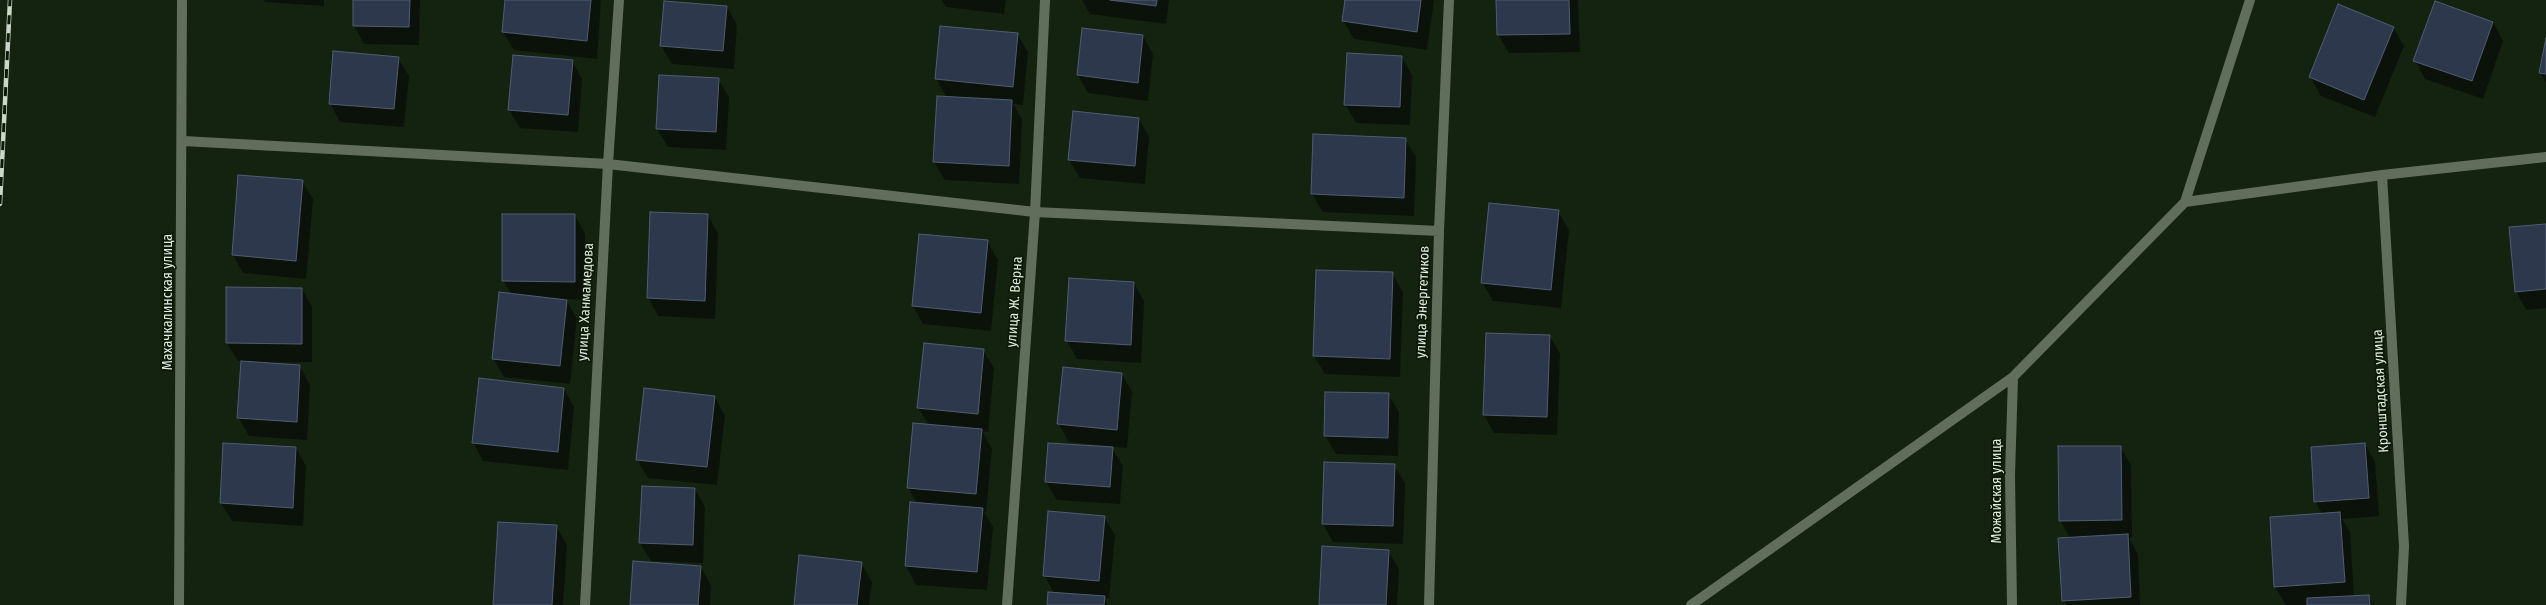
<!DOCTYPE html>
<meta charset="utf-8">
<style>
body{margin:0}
canvas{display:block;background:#142210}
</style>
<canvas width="2546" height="605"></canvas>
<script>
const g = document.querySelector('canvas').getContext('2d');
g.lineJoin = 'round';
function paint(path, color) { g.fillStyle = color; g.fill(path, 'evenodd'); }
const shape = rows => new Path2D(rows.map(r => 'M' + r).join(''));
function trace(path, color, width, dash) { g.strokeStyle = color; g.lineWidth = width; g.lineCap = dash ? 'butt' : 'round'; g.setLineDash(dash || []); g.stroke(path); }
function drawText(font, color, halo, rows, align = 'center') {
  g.font = font + ' "Fira Sans Condensed",sans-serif'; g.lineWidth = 3.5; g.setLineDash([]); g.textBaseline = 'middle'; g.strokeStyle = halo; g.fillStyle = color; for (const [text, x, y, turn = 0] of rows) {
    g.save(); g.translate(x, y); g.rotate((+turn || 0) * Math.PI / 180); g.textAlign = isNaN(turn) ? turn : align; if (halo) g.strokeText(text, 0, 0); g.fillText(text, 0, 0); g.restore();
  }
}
paint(shape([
 [264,0,324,0,324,6,265,2],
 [354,0,420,0,419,45,364,44,354,26],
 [506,0,601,0,597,59,514,50,503,32],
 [942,0,1006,0,1004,14,946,7],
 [1082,0,1169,0,1166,24,1090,14],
 [1346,0,1434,0,1427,50,1354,39,1343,20],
 [1497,0,1578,0,1580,52,1509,53,1498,35],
 [727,7,737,25,734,69,672,64,661,46],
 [2493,22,2503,41,2483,99,2425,79,2415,60],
 [2393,27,2404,46,2375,117,2321,96,2310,77],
 [1017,34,1028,52,1023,105,1013,104,1022,119,1019,184,945,180,934,162,947,98,936,79],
 [1143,36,1153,54,1148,101,1088,93,1078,75],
 [2546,43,2546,83,2540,72],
 [1402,57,1412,75,1410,125,1356,123,1345,104],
 [398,58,409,76,404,127,340,122,330,103],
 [572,61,582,79,578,132,520,128,509,110],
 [718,79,729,97,726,150,668,147,657,129],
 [1139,119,1149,137,1145,184,1080,178,1069,160],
 [1405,139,1416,157,1414,216,1323,212,1312,194],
 [302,181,313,199,306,279,243,273,233,255],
 [1558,211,1569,230,1561,308,1493,301,1482,282],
 [575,215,585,234,585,300,566,299,577,319,570,384,504,377,493,358,511,294,503,280],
 [708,215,718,234,715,319,658,316,648,297],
 [2546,225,2546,308,2526,310,2516,291],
 [987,241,998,260,991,331,923,324,913,306],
 [1317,271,1392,273,1403,292,1400,377,1325,374,1314,356],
 [1070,279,1134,283,1144,301,1141,363,1077,359,1067,341],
 [227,288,302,289,312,307,312,362,257,363,300,366,310,385,307,440,249,436,238,417,242,361,238,361,227,343],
 [1550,336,1560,354,1557,435,1494,433,1484,415],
 [983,350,994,368,988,432,982,431,992,449,986,512,984,512,993,527,987,590,916,585,906,566,911,503,917,504,908,487,929,425,918,408],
 [1122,374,1132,392,1127,448,1069,442,1058,423],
 [564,389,574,407,568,470,483,461,473,442],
 [1388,394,1399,412,1398,456,1336,454,1325,436],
 [715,397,725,416,717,485,648,478,637,459],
 [2365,444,2375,462,2379,516,2342,519,2350,532,2354,596,2368,596,2374,605,2286,605,2275,587,2323,515,2315,502],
 [2120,447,2131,465,2132,538,2129,538,2138,554,2140,605,2066,605,2063,600,2070,538,2060,520],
 [296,448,306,466,303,526,232,521,221,503],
 [1112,448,1123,466,1120,504,1057,500,1046,482],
 [1394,465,1405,483,1403,544,1333,542,1323,524],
 [695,489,705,507,703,563,651,561,640,543],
 [1104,517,1115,535,1109,598,1104,598,1108,605,1048,605,1054,593,1044,575],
 [556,526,567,545,563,605,494,605],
 [1388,551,1399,569,1397,605,1320,605],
 [861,563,872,582,869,605,795,605],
 [701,567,711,586,710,605,631,605]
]), '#0007');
const building = shape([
 [353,0,410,0,409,27,353,26,353,0],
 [505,0,591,0,587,41,502,32,505,0],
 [1110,0,1157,0,1156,6,1110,0],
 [1345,0,1421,0,1417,32,1342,21,1345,0],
 [1496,0,1569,0,1570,34,1497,35,1496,0],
 [664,1,727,6,723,51,660,46,664,1],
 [2435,1,2493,22,2472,81,2413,61,2435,1],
 [2338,4,2394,27,2364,100,2309,77,2338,4],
 [940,26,1018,33,1013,87,935,79,940,26],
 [1082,28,1143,35,1138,83,1077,75,1082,28],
 [2546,38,2546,74,2539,73,2546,38],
 [333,51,399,57,394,109,329,104,333,51],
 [1347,53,1402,56,1400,107,1344,105,1347,53],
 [513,55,573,60,568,115,508,110,513,55],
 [659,75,719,78,716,132,656,129,659,75],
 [937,96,1012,100,1009,166,933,162,937,96],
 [1073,111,1139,118,1135,166,1068,160,1073,111],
 [1313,134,1406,138,1404,198,1311,194,1313,134],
 [238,175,303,180,296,261,232,255,238,175],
 [1489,203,1559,210,1551,290,1481,283,1489,203],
 [650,212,708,214,705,301,647,298,650,212],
 [502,214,575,214,575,282,502,281,502,214],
 [2546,224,2546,289,2515,292,2509,227,2546,224],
 [919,234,988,240,981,313,912,306,919,234],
 [1316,270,1393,272,1390,359,1313,356,1316,270],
 [1069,278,1134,282,1131,345,1065,341,1069,278],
 [226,287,302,288,302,344,226,343,226,287],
 [499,292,567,300,560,366,492,359,499,292],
 [1486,333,1550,335,1547,417,1483,415,1486,333],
 [924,343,984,349,978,414,917,408,924,343],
 [241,361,300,365,297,422,237,418,241,361],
 [1063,367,1122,373,1117,430,1057,424,1063,367],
 [479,378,564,388,558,452,472,443,479,378],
 [644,388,715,396,707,467,636,460,644,388],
 [1325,392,1389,393,1388,438,1324,436,1325,392],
 [913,423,982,429,976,494,907,488,913,423],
 [223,443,296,447,293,508,220,503,223,443],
 [1048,443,1113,447,1110,487,1045,482,1048,443],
 [2365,443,2369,498,2314,502,2311,447,2365,443],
 [2058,446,2121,446,2122,520,2059,521,2058,446],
 [1324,462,1395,464,1393,526,1322,524,1324,462],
 [642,486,695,488,693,545,639,543,642,486],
 [910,502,983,508,977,572,905,566,910,502],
 [1048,511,1105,516,1099,581,1043,576,1048,511],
 [2340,512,2345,582,2274,587,2270,517,2340,512],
 [498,522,557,525,552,605,493,605,498,522],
 [2128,534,2131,597,2062,601,2058,538,2128,534],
 [1322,546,1389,550,1386,605,1319,605,1322,546],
 [799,555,862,562,857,605,794,605,799,555],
 [633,561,701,566,698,605,630,605,633,561],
 [1048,592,1105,596,1104,605,1047,605,1048,592],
 [2369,595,2370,605,2307,605,2307,598,2369,595]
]);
paint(building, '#2e384d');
trace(building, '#505c72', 1);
trace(shape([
 [183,141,608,164,1035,212,1439,231],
 [2382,175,2404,546,2401,605],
 [2185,202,2382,175,2546,157],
 [179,605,182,0],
 [585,605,608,164,619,0],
 [1007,605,1035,212,1045,0],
 [1429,605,1439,231,1449,0],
 [1691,605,2013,377,2185,202,2250,0],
 [2012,605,2010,476,2013,377]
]), '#616e5c', 10);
const rail = shape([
 [0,204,10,0]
]);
trace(rail, '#ccd6c9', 4.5);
trace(rail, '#0b1907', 3, [9]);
drawText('14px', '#e1eade', '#0b1907', [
 ["Махачкалинская улица",168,302,-90],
 ["улица Ханмамедова",586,302,-87],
 ["улица Ж. Верна",1015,302,-86],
 ["улица Энергетиков",1423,302,-88],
 ["Кронштадская улица",2381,391,-93],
 ["Можайская улица",1997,491,-90]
]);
</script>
